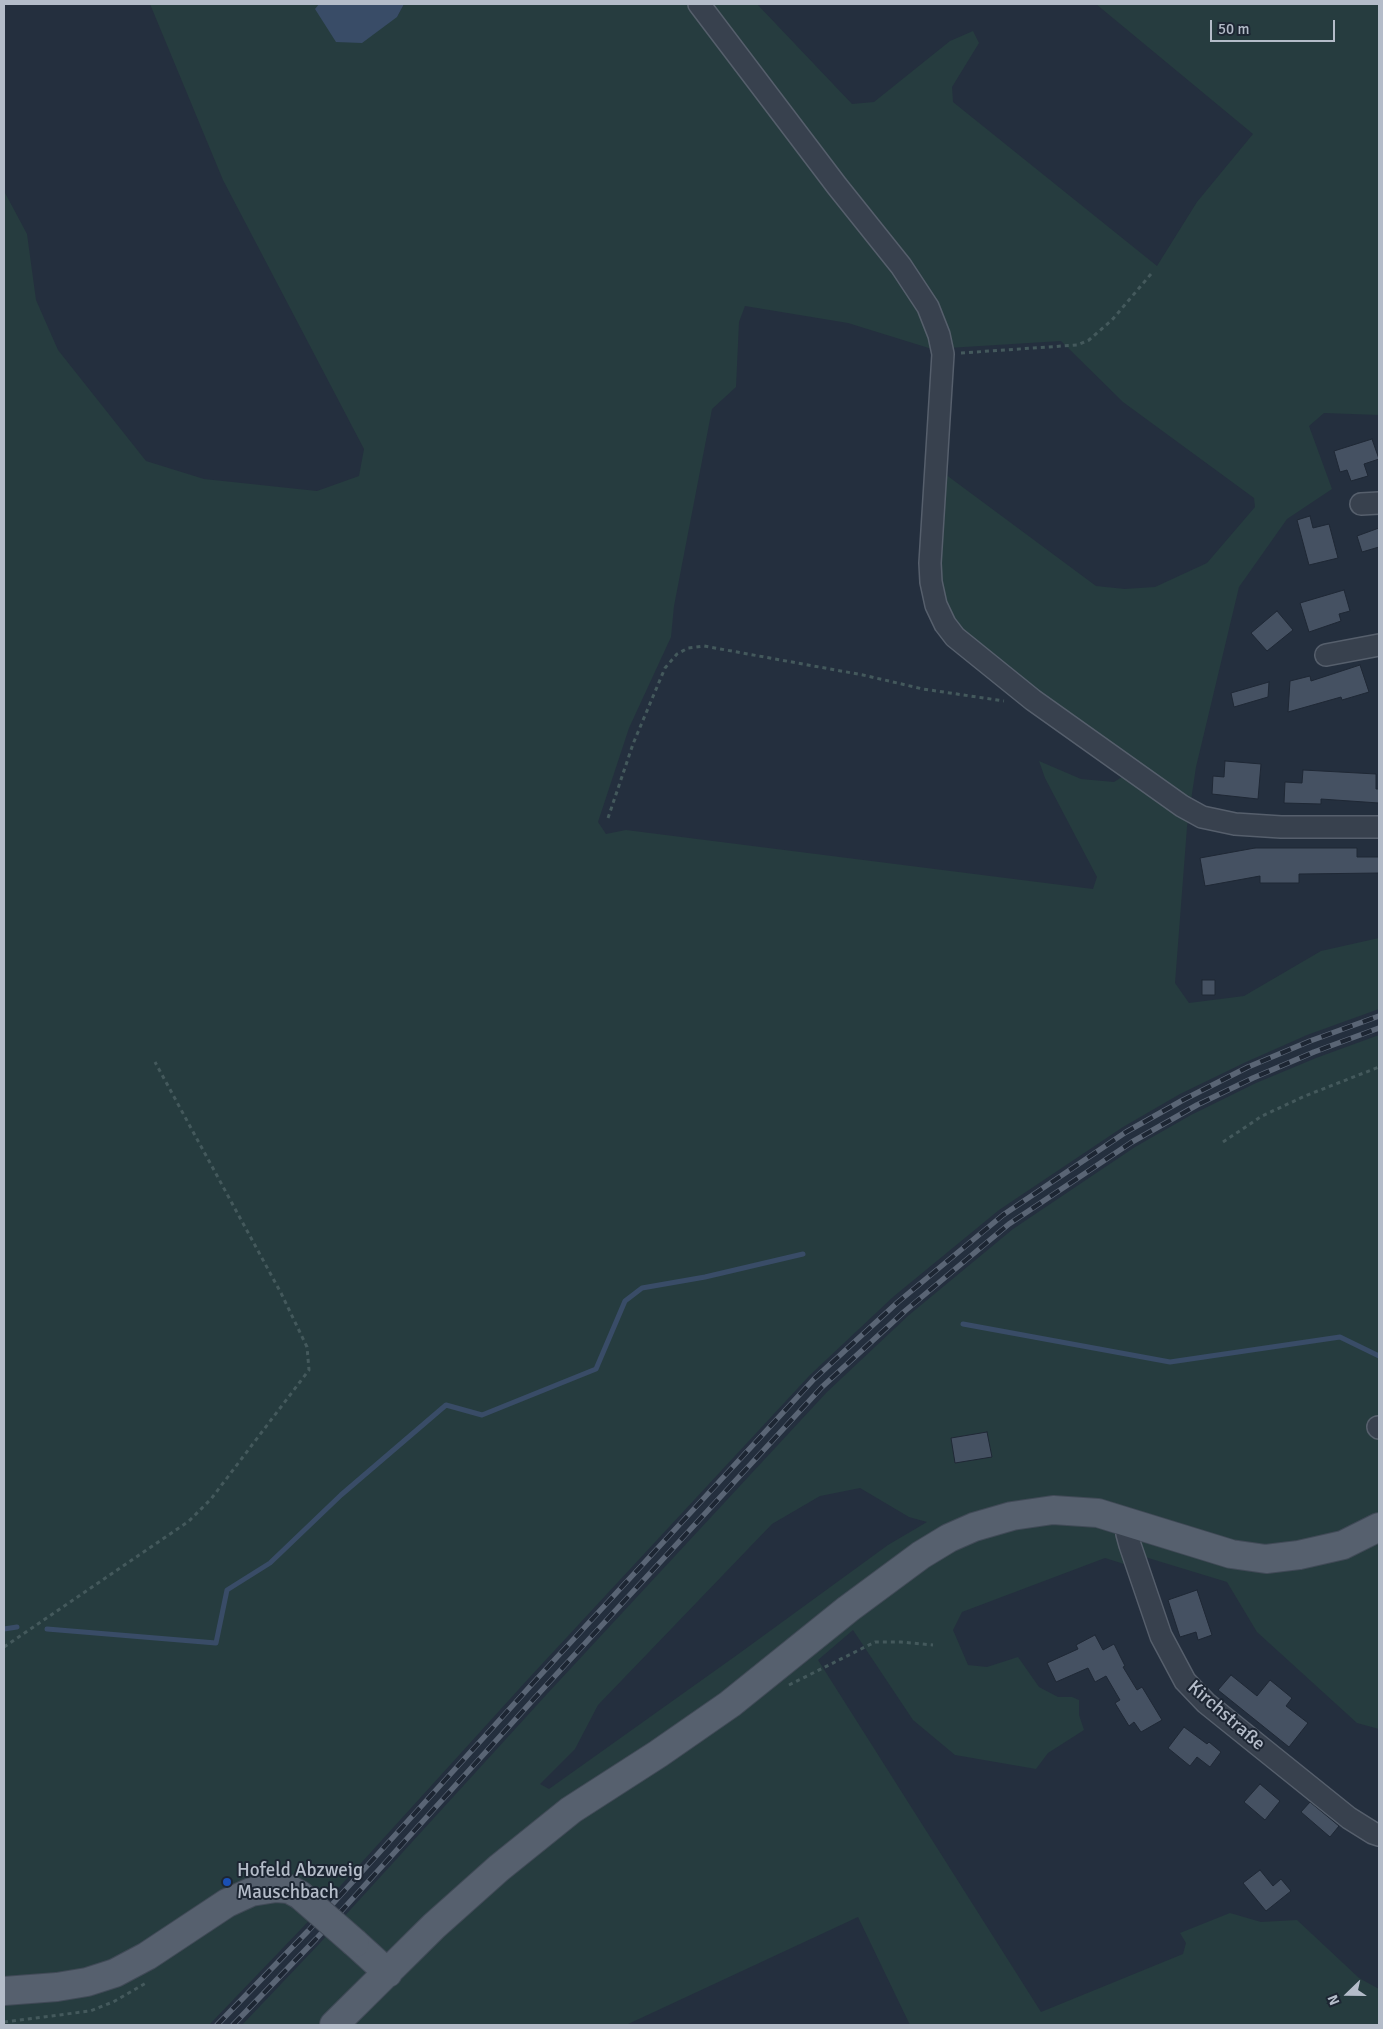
<!DOCTYPE html>
<meta charset="utf-8">
<style>
body{margin:0}
#map{position:relative;width:1383px;height:2029px;overflow:hidden;background:#242f3e;font-family:Signika,sans-serif}
canvas{display:block}
.frame{position:absolute;inset:0;border:5px solid #b4bcc9;pointer-events:none}
.north{position:absolute;left:1323px;top:1969px;width:50px;height:50px;-webkit-text-stroke:4px #1d2633;paint-order:stroke;rotate:248deg;font-size:14px;font-weight:700;line-height:20px;text-align:center;color:#b4bcc9}
.north::after{content:'';display:block;margin:auto;width:18px;height:22px;background:#b4bcc9;clip-path:polygon(50% 0,100% 100%,50% 72%,0 100%)}
.scale{position:absolute;left:1210px;top:20px;width:125px;height:22px;box-sizing:border-box;border:2px solid #b4bcc9;border-top:0;padding-left:6px;font-size:15px;line-height:18px;white-space:nowrap;color:#b4bcc9;-webkit-text-stroke:4px #1d2633;paint-order:stroke}
</style>
<div id="map">
<canvas width="1383" height="2029"></canvas>
<div class="frame"></div>
<div class="north">N</div>
<div class="scale">50 m</div>
</div>
<script>
const g = document.querySelector('canvas').getContext('2d');
g.lineJoin = 'round';
function paint(path, color) { g.fillStyle = color; g.fill(path, 'evenodd'); }
const shape = rows => new Path2D(rows.map(r => 'M' + r).join(''));
function trace(path, color, width, dash) { g.strokeStyle = color; g.lineWidth = width; g.lineCap = dash ? 'butt' : 'round'; g.setLineDash(dash || []); g.stroke(path); }
function drawText(font, color, halo, rows, align = 'center') {
  g.font = font + ' Signika,sans-serif'; g.lineWidth = 4; g.setLineDash([]); g.textBaseline = 'middle'; g.strokeStyle = halo; g.fillStyle = color; for (const [text, x, y, turn = 0] of rows) {
    g.save(); g.translate(x, y); g.rotate((+turn || 0) * Math.PI / 180); g.textAlign = isNaN(turn) ? turn : align; if (halo) g.strokeText(text, 0, 0); g.fillText(text, 0, 0); g.restore();
  }
}
paint(shape([
 [150,4,319,4,316,9,397,17,404,4,757,4,852,104,874,102,950,41,973,31,979,43,952,87,953,102,1157,266,1197,202,1253,134,1096,4,1379,4,1379,415,1324,413,1309,426,1332,489,1287,519,1239,587,1196,767,1187,827,1175,983,1189,1003,1244,996,1321,951,1379,938,1379,1009,1307,1035,1246,1062,1180,1094,1123,1127,999,1210,893,1297,810,1375,529,1678,303,1927,209,2025,4,2025,4,191,27,234,36,300,58,350,146,461,204,479,317,491,359,476,364,449,223,180],
 [745,306,848,323,932,349,1061,341,1123,402,1254,498,1255,507,1207,563,1155,587,1125,589,1096,586,945,474,939,585,946,607,962,634,1136,768,1114,782,1081,779,1039,761,1045,778,1097,877,1093,889,626,830,606,834,598,822,629,728,671,637,674,606,712,409,736,387,739,322],
 [1379,1035,1379,1729,1357,1723,1257,1632,1227,1582,1145,1557,1124,1564,1105,1558,962,1612,953,1630,968,1665,987,1667,1018,1657,1039,1687,1058,1697,1072,1697,1079,1700,1079,1715,1084,1730,1048,1753,1036,1769,955,1755,913,1720,853,1630,818,1660,1041,2012,1183,1954,1186,1943,1180,1933,1230,1913,1261,1922,1297,1920,1359,1978,1379,1989,1379,2025,910,2025,858,1917,626,2025,242,2025,320,1943,547,1694,827,1392,909,1315,1013,1229,1135,1147,1191,1115,1256,1083,1316,1058],
 [860,1488,909,1517,927,1522,888,1545,737,1655,549,1789,540,1784,575,1749,598,1705,772,1524,820,1496]
]), '#263c3f');
paint(shape([
 [319,4,404,4,397,17,362,43,336,42,315,9]
]), '#394c67');
trace(shape([
 [963,1324,1170,1362,1340,1337,1379,1356],
 [4,1629,17,1627],
 [47,1629,216,1643,227,1590,270,1563,341,1495,446,1405,482,1415,596,1369,625,1301,642,1288,705,1277,803,1254]
]), '#394c67', 5);
const building = shape([
 [1372,439,1379,459,1364,464,1368,476,1351,481,1347,470,1340,472,1334,451,1372,439],
 [1310,516,1313,528,1329,524,1338,558,1309,565,1297,520,1310,516],
 [1379,528,1379,547,1362,552,1357,536,1379,528],
 [1344,590,1350,611,1339,614,1341,621,1309,632,1300,603,1344,590],
 [1277,611,1293,630,1267,651,1251,633,1277,611],
 [1360,665,1369,692,1342,700,1341,697,1288,712,1290,681,1310,676,1311,681,1360,665],
 [1269,682,1268,697,1234,707,1231,693,1269,682],
 [1225,761,1261,764,1258,799,1212,794,1213,776,1224,777,1225,761],
 [1303,770,1376,774,1376,789,1379,789,1379,803,1321,799,1321,804,1284,803,1285,782,1302,783,1303,770],
 [1255,848,1357,848,1357,857,1379,857,1379,873,1299,874,1299,883,1260,883,1260,876,1205,886,1200,858,1255,848],
 [1202,980,1215,980,1215,995,1202,995,1202,980],
 [987,1432,992,1457,955,1463,951,1438,987,1432],
 [1197,1590,1212,1635,1198,1640,1196,1632,1180,1637,1168,1600,1197,1590],
 [1095,1635,1103,1650,1114,1644,1125,1666,1123,1667,1137,1690,1142,1687,1162,1720,1141,1732,1134,1722,1129,1726,1115,1703,1120,1700,1106,1676,1095,1682,1088,1668,1056,1682,1047,1663,1078,1649,1076,1645,1095,1635],
 [1231,1675,1257,1696,1270,1680,1292,1698,1286,1706,1308,1723,1289,1747,1218,1690,1231,1675],
 [1184,1727,1207,1744,1209,1742,1221,1752,1210,1767,1197,1757,1190,1766,1168,1748,1184,1727],
 [1260,1784,1280,1801,1265,1820,1244,1802,1260,1784],
 [1310,1802,1339,1826,1330,1837,1301,1812,1310,1802],
 [1260,1870,1273,1886,1281,1879,1291,1891,1266,1911,1243,1883,1260,1870]
]);
paint(building, '#455162');
trace(building, '#1f2835', 1);
const minor = shape([
 [699,4,837,186,901,266,928,307,939,335,943,354,930,563,931,582,936,605,945,624,955,637,1033,700,1182,806,1202,817,1235,824,1281,827,1379,827],
 [1361,504,1379,503],
 [1326,655,1379,645],
 [1378,1427,1379,1428],
 [1129,1522,1127,1534,1130,1545,1161,1636,1185,1681,1206,1703,1349,1818,1373,1833,1379,1835]
]);
const major = shape([
 [355,1943,388,1973],
 [4,1991,57,1987,87,1982,115,1973,147,1956,227,1903,251,1892,276,1888,289,1889,300,1895],
 [334,2025,434,1926,499,1868,571,1810,658,1754,730,1704,848,1609,921,1555,949,1538,974,1527,1012,1516,1053,1510,1098,1513,1231,1554,1266,1559,1299,1555,1343,1545,1379,1527]
]);
trace(minor, '#565f6c', 24);
trace(major, '#414a57', 30);
trace(shape([
 [961,353,1077,345,1089,340,1112,320,1151,274],
 [608,818,633,744,665,668,677,654,688,648,704,646,863,675,923,689,1004,701],
 [1223,1142,1262,1116,1305,1096,1379,1067],
 [4,1647,189,1521,211,1499,309,1370,307,1347,281,1293,155,1062],
 [789,1685,875,1642,901,1642,933,1645],
 [4,2022,90,2011,113,2002,146,1983]
]), '#44595c', 3, [4, 4]);
trace(minor, '#38414e', 21);
trace(major, '#56606e', 28);
const rail = shape([
 [217,2025,308,1931,534,1682,814,1379,898,1302,1003,1215,1126,1132,1183,1100,1248,1067,1310,1041,1379,1016],
 [233,2025,316,1939,542,1690,822,1387,905,1311,1009,1224,1132,1142,1197,1105,1253,1078,1314,1052,1379,1028]
]);
trace(rail, '#5a6575', 5.5);
trace(rail, '#1d2633', 4, [11]);
const majorBridge = shape([
 [300,1895,355,1943]
]);
trace(majorBridge, '#414a57', 30, []);
trace(majorBridge, '#56606e', 28);
for (const [x, y, r, color] of [
 [227,1882,5,"#1a4fb4"]
]) { const dot = new Path2D(); dot.arc(x, y, r, 0, 2 * Math.PI); g.fillStyle = color; g.fill(dot); trace(dot, '#1d2633', 2); }
drawText('19px', '#b4bcc9', '#1d2633', [
 ["Kirchstraße",1226,1716,41]
]);
drawText('19px', '#b4bcc9', '#1d2633', [
 ["Hofeld Abzweig",237,1871],
 ["Mauschbach",237,1893]
], 'left');
</script>
